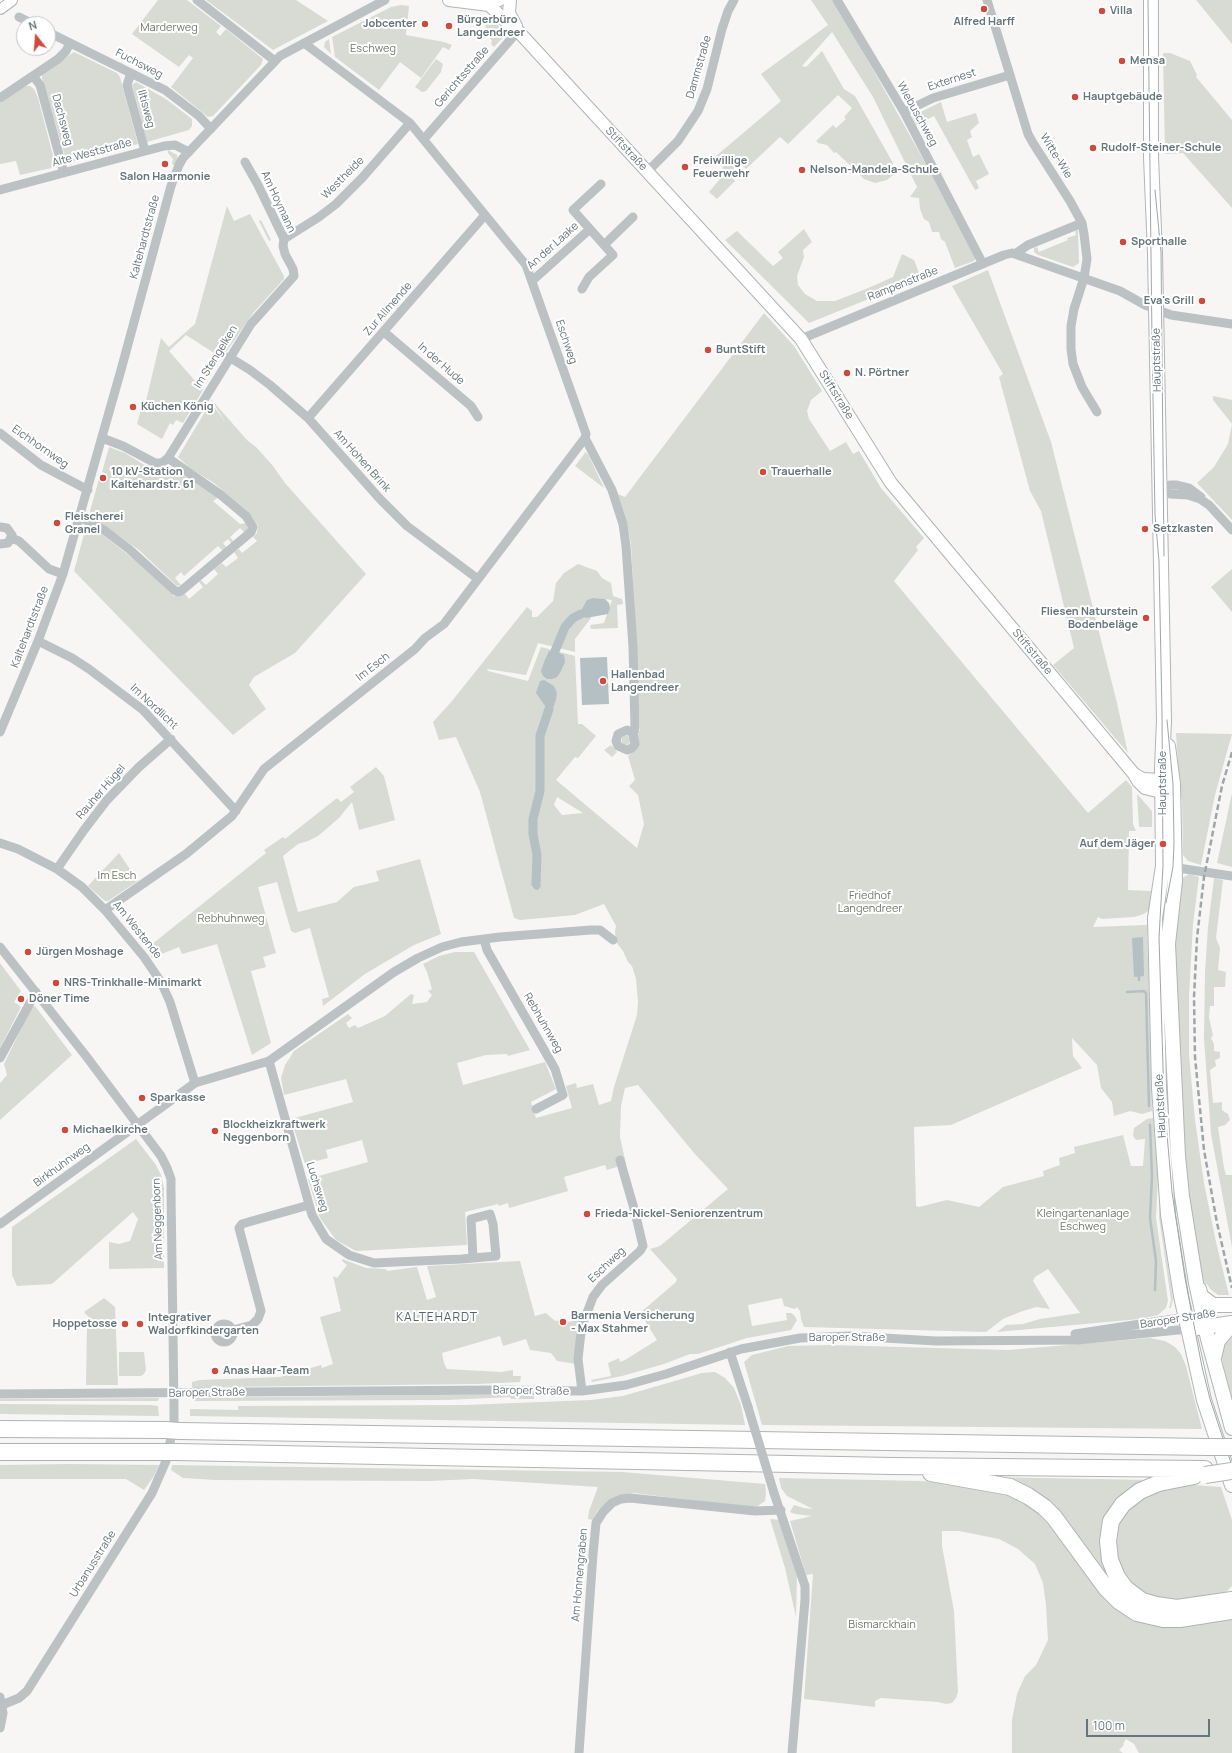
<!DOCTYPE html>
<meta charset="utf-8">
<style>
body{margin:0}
#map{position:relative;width:1232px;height:1753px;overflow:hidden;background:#f7f6f4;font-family:Manrope,sans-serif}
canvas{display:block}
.north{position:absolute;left:16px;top:16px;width:40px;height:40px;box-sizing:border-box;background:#fff;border:1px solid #c1c8ca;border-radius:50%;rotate:343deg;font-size:11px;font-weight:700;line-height:16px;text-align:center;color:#65757b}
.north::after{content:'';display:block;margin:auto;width:14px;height:18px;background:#cd4b3e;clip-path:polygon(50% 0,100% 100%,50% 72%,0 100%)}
.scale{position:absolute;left:1086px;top:1719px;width:124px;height:18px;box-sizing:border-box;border:2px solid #65757b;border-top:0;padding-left:5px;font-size:12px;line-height:14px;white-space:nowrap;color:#65757b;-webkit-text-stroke:3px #fff;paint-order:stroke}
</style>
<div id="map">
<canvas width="1232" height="1753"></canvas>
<div class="north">N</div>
<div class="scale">100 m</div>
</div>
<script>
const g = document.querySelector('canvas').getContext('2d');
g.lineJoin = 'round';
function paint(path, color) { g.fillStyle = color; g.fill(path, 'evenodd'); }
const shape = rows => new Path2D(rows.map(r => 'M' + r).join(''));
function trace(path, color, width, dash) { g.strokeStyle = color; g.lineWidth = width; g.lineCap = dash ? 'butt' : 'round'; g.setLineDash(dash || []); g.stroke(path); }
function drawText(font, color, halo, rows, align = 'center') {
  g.font = font + ' Manrope,sans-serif'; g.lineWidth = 4; g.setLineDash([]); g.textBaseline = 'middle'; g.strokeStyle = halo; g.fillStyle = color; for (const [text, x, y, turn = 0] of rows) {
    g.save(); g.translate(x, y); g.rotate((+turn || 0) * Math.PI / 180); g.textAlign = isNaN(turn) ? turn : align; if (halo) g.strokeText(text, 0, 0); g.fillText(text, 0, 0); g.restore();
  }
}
paint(shape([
 [158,0,187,0,221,26,216,32,220,36,226,29,263,59,261,65,213,116,208,117,171,87,193,58,189,55,179,67,132,34],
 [206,0,296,0,328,21,273,50],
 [811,0,834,0,931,173,976,258,974,261,955,268,945,242,941,239,939,232,932,232,929,222,924,219,920,209,919,198,910,197,917,187,873,97,832,32,802,66,806,67,822,51,844,89,855,96,893,163,893,175,887,180,875,183,864,179,836,152,834,153,827,145,818,143,816,141,833,125,836,128,846,119,844,117,852,108,838,95,788,144,780,137,746,169,740,162,728,174,735,181,717,199,709,192,726,172,722,168,725,165,716,156,781,101,761,74,828,25],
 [1196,0,1232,0,1232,44],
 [401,5,409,6,406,35,444,42,452,45,449,50,443,47,421,78,400,62,379,90,335,57,332,37,391,7],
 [490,19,507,33,494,47,491,44,492,41,489,37,485,37,486,21,489,22],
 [329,39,331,54,324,47,325,42],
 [74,52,117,73,120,77,138,144,67,163,42,78,42,74],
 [1163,53,1170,53,1190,61,1197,75,1196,77,1232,120,1232,208,1183,153,1165,154],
 [436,59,443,64,441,72,426,91,422,92,415,87],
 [136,82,166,99,192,119,192,126,189,130,147,142,132,85],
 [25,86,30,86,34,89,38,98,56,167,20,175,16,161,0,164,0,103],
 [941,102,947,122,976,113,979,123,970,131,972,137,967,140,973,157,979,154,989,174,976,181,979,188,975,190,934,116,916,125,912,116],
 [168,150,177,155,178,159,175,166,172,164,173,159,168,153],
 [227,206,234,221,250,214,284,276,284,279,254,312,222,358,186,335,169,351,203,390,183,423,176,420,173,425,170,423,162,439,137,424,142,405,145,405,161,338,169,347,195,324],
 [261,220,271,240,269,241,259,221],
 [804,229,812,242,803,250,804,257,797,276,798,285,805,294,817,301,835,301,866,289,893,277,902,254,914,260,921,278,809,323,725,240,737,231,773,266,783,258,778,252],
 [1078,230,1079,263,1073,267,1038,255,1034,252,1034,248,1037,247,1039,252,1068,240,1067,238,1076,235,1075,231],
 [988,270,1051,442,1117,703,1128,753,1053,665,1074,648,1041,511,1030,491,999,377,1003,374,952,286],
 [764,313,794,346,822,391,811,400,807,411,809,419,830,451,846,442,853,454,859,451,881,488,924,538,916,547,918,550,894,581,1088,813,1126,780,1132,787,1133,824,1136,831,1129,831,1128,890,1151,891,1149,910,1144,914,1134,917,1102,919,1098,917,1093,927,1147,925,1152,1111,1142,1114,1130,1111,1114,1116,1112,1102,1101,1088,1097,1065,1072,1038,1073,1056,1082,1068,951,1125,914,1127,916,1206,919,1207,947,1200,979,1207,1003,1187,1044,1176,1043,1171,1060,1165,1059,1158,1075,1153,1074,1147,1123,1135,1131,1166,1143,1166,1145,1139,1136,1140,1133,1136,1134,1128,1147,1119,1153,1118,1158,1177,1156,1218,1168,1301,1166,1308,1158,1315,1140,1319,997,1332,1006,1325,1023,1324,1040,1319,1080,1313,1048,1269,1035,1277,1033,1281,1050,1309,1036,1307,1020,1312,1003,1319,986,1332,804,1327,801,1319,800,1311,797,1307,795,1309,784,1306,782,1298,748,1305,752,1326,787,1320,786,1313,791,1313,794,1315,797,1320,791,1330,747,1338,698,1354,690,1354,664,1364,622,1376,592,1382,591,1380,611,1376,608,1363,619,1358,620,1362,625,1360,657,1340,640,1313,676,1282,677,1279,650,1249,660,1246,728,1189,694,1153,638,1085,625,1088,621,1106,620,1137,626,1164,607,1170,605,1165,564,1177,568,1191,509,1208,508,1203,499,1206,498,1204,465,1212,467,1245,356,1251,336,1240,320,1218,308,1179,368,1162,362,1140,326,1150,328,1158,305,1164,291,1119,353,1102,346,1079,284,1095,281,1078,285,1065,294,1051,348,1014,352,1018,346,1023,349,1028,355,1025,358,1028,385,1016,411,994,414,995,412,1004,427,1002,432,995,428,991,432,989,427,972,423,964,439,956,455,952,474,952,530,1050,508,1056,507,1054,486,1055,457,1063,463,1085,545,1062,556,1089,531,1102,536,1118,572,1108,566,1086,576,1083,577,1088,593,1084,599,1105,611,1101,614,1087,637,1015,638,1002,636,979,632,966,628,962,623,951,616,942,615,931,616,926,604,904,575,915,520,920,514,918,480,792,456,737,439,740,433,722,452,701,527,607,532,611,532,617,537,617,553,601,556,583,564,573,578,564,597,571,602,578,611,583,613,596,622,599,623,604,617,605,618,628,591,629,590,625,604,623,612,600,593,598,591,618,575,639,575,652,538,643,526,675,487,669,488,671,528,681,541,647,575,656,578,724,582,724,596,736,578,758,575,757,556,780,637,848,644,824,638,795,629,786,635,780,628,756,638,747,636,733,638,730,640,731,631,544,627,522,618,494,625,497],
 [557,797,583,813,562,815,554,805],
 [1213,396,1232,400,1232,424,1213,400],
 [210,398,247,440,256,447,273,466,285,483,366,574,295,653,254,677,249,685,266,709,233,735,74,571,86,527,88,527,103,535,136,561,174,596,185,594,189,599,203,587,199,582,201,580,206,585,218,574,214,569,222,563,226,567,238,558,234,552,239,549,242,553,257,541,253,537,257,533,258,525,247,511,214,483,190,468,178,457,209,405,215,408,226,423],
 [1232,424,1232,520,1197,483,1214,467,1228,444],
 [109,447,125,453,159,474,178,470,219,497,213,501,240,524,247,523,248,529,245,533,240,528,230,537,234,542,232,544,228,539,223,543,227,548,223,551,218,546,184,576,181,572,175,578,181,585,178,586,176,585,139,550,91,516,90,511,99,479,104,481,107,474,102,472],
 [583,451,588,454,604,488,575,466,585,453],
 [1232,569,1232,612,1211,587],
 [1176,733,1232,734,1215,795,1201,865,1188,861,1183,855,1182,800,1180,796],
 '621.5 740a4.5 4.5 0 1 1 9 0a4.5 4.5 0 1 1-9 0Z',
 [611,745,617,752,612,757,604,750],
 [376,767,384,776,395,820,359,830,352,802,339,818,318,836,308,841,298,844,283,856,298,912,337,902,354,887,379,881,376,871,420,859,441,934,414,945,365,974,323,1006,322,999,329,997,310,928,295,933,291,931,277,882,258,887,276,953,263,957,266,967,251,971,271,1043,252,1055,217,944,182,954,179,947,152,958,146,949,266,853,264,850,283,837,285,839,337,798,341,802,354,792,350,787],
 [1232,793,1232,867,1217,863],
 [1137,794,1152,811,1152,827,1139,827],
 [119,853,138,881,108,901,105,901,88,886],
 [1189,874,1199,877,1193,924,1189,996,1189,1055,1195,1120,1204,1183,1216,1242,1229,1295,1218,1295,1210,1289,1207,1284,1205,1284,1197,1261,1187,1201,1173,946,1181,879],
 [1214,878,1223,880,1216,938,1220,948,1218,970,1226,972,1225,987,1214,987,1214,1006,1210,1006,1209,1018,1213,1035,1211,1038,1214,1044,1214,1051,1220,1052,1220,1058,1215,1060,1216,1066,1210,1070,1213,1103,1222,1102,1222,1110,1228,1114,1230,1120,1225,1125,1218,1127,1224,1168,1226,1175,1232,1175,1232,1247,1211,1134,1204,1039,1205,972,1208,927],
 [0,963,21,991,14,1002,21,1007,0,1048],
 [35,1006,72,1055,0,1120,0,1083,7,1075,4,1064,31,1008],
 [136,1139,156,1165,161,1175,164,1188,164,1268,109,1269,109,1242,119,1244,130,1241,138,1219,133,1212,52,1284,17,1286,12,1275,12,1227],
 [1161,1172,1163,1177,1161,1220,1173,1299,1171,1308,1169,1308,1171,1300,1159,1217],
 [342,1259,366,1268,386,1269,387,1271,417,1267,427,1300,436,1297,427,1266,520,1261,535,1316,546,1313,555,1321,565,1319,569,1322,579,1319,582,1321,576,1364,557,1361,551,1353,530,1350,526,1339,503,1346,500,1336,442,1353,444,1363,447,1369,501,1372,513,1370,513,1376,521,1376,520,1382,478,1384,219,1387,215,1388,215,1389,192,1389,192,1382,200,1380,280,1377,321,1365,322,1368,333,1364,320,1317,341,1311,333,1276,337,1278,347,1265,342,1261],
 [104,1298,115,1307,118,1385,86,1385,87,1327,92,1321,84,1312],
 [1232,1336,1232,1401,1221,1355,1224,1343],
 [1150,1338,1165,1341,1175,1347,1181,1354,1186,1366,1202,1429,762,1425,744,1362,752,1355,788,1346,831,1345,1008,1350],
 [119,1352,144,1352,146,1370,144,1374,141,1376,119,1376],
 [715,1372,725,1378,734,1388,741,1405,745,1425,190,1416,190,1409,238,1410,238,1406,465,1405,591,1400,623,1396,702,1373],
 [511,1394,534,1396,534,1399,511,1399,510,1397,447,1400,194,1401,192,1401,192,1398],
 [159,1398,158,1401,0,1401,0,1399],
 [0,1404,151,1405,158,1406,159,1416,0,1414],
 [69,1464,159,1465,154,1476,144,1490,126,1479,0,1479,0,1465],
 [172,1465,622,1472,765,1484,766,1493,765,1501,755,1508,634,1493,621,1495,612,1499,598,1510,593,1520,588,1519,589,1511,598,1487,473,1479,429,1481,215,1480,183,1478,171,1470],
 [985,1477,1155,1480,1106,1530,1124,1601,1070,1530],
 [779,1478,920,1481,964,1484,1007,1493,1026,1502,1043,1515,1091,1580,1182,1626,1202,1624,1232,1617,1232,1753,1139,1753,1134,1744,1126,1739,1123,1744,1124,1745,1119,1750,1123,1753,1012,1753,1012,1720,1017,1694,1025,1676,1036,1665,1048,1640,1046,1605,1043,1583,1035,1564,1018,1549,999,1539,959,1531,942,1531,942,1546,954,1611,958,1692,956,1698,952,1703,946,1704,938,1702,881,1698,875,1701,875,1707,804,1699,813,1574,806,1575,790,1521,812,1516,795,1514,790,1512,794,1505,804,1508,813,1509,787,1496,781,1488],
 [1194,1485,1221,1487,1232,1520,1232,1586,1226,1592,1209,1598,1171,1601,1142,1594,1130,1583,1121,1571,1115,1546,1116,1534,1121,1519,1128,1509,1151,1492,1174,1487],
 [770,1519,780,1520,797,1576,796,1617,785,1568]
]), '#d7dbd4');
paint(shape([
 [593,598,605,599,609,603,610,608,608,614,586,618,581,614,582,609,587,600],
 [549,651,555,651,564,655,565,662,561,671,557,677,552,679,547,679,543,676,541,671,544,662],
 [607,657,609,704,582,705,580,658],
 [544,680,554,686,557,693,556,700,552,711,548,710,536,693,540,681],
 [535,877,541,886,538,890,534,889,533,883],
 [1143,937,1144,976,1134,977,1132,938]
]), '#b4c0c3');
trace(shape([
 [1139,974,1139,980],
 [1127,992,1144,991,1146,993,1149,1106],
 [1150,1125,1152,1176,1150,1218,1156,1261,1155,1290]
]), '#b4c0c3', 2.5);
trace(shape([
 [555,651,565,627,573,618,581,614],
 [536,884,537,855,533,834,533,819,540,791,540,736,549,709]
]), '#b4c0c3', 9);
const secondary = shape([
 [449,0,489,5,499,0],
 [510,0,509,13,516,26],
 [489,5,512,27,518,31,801,339,891,483,1134,774,1138,781,1145,788,1157,791,1162,792,1169,787],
 [0,8,11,0],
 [1134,774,1143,779,1162,780,1171,783]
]);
const primary = shape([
 [1151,0,1151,157,1155,254,1164,720,1162,768,1163,866,1155,918,1159,1088,1168,1215,1181,1296,1204,1400,1232,1485],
 [1168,746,1173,784,1175,881,1168,944,1178,1156,1182,1196,1196,1283,1208,1339,1232,1428],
 [1199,1289,1201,1296,1213,1305,1232,1305],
 [1197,1328,1232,1323],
 [1214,1358,1218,1341,1228,1329,1232,1328]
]);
const highway = shape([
 [0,1429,165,1430],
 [180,1431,1207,1447],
 [0,1452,160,1452],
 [176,1452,892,1466,1205,1469],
 [931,1473,1010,1487,1028,1496,1044,1507,1054,1517,1106,1588,1119,1601,1137,1613,1163,1619,1180,1619,1232,1611],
 [1194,1476,1159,1483,1140,1491,1123,1504,1111,1521,1108,1541,1110,1560,1117,1577,1125,1588,1142,1601,1156,1605,1177,1608,1232,1600]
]);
trace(secondary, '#aeb5b8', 14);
trace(primary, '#b0b5b7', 16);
trace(highway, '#b0b4b6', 18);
trace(shape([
 [197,0,275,61],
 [837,0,904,112,983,264],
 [987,0,1028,134,1033,143,1070,201,1082,223,1084,234,1087,259,1084,278,1074,309,1071,326,1071,349,1073,364,1082,387,1097,412],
 [19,17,33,24],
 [48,32,165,90,199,116,211,129],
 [304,43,410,123,526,265,586,434,585,438,612,490,623,524,626,546,633,647,635,728,633,733,635,744,632,748,627,750,618,746,616,741,618,734,627,730,633,733],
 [131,73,127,85,145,151],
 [33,76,40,85,64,173],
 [0,98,58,59,66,51,70,43],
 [904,112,933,98,1010,75],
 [424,139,518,31],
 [647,172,678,141,698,111,707,89,722,29,728,11,734,0],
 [0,190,164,146,175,145,189,152],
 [284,239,319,217,336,204,362,178,410,123],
 [605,244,633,217],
 [1015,254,1028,245,1082,223],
 [532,281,590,229],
 [582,289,589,277,613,255,573,210,601,184],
 [384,332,471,406,478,417],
 [801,339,1004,255,1012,253,1120,291,1145,305,1171,315,1232,324],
 [229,357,250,370,270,385,308,418,380,499,407,526,478,579],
 [308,418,485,215],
 [0,433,41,465,88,490],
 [102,438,123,446,155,463,162,463,168,458,251,324,294,276,293,269,285,254,283,246,284,239,258,185,245,162],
 [1159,489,1170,494,1188,495,1200,499,1209,505,1232,530],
 [1159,489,1170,485,1177,485,1189,488,1201,497],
 [80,517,104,530,129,549,174,590,178,592,181,591,251,532,253,527,246,516,221,495,168,458],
 [0,527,7,528,12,535,8,543,0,544],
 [11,538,19,541,49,569,63,574],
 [38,641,72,658,89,669,143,710,236,811],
 [0,732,38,641,63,574,121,370,171,186,179,165,183,158,280,56,385,0],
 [0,843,18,849,57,869,82,887,105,910,144,957,161,982,170,1002,195,1083],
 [1171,867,1232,876],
 [57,869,84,830,107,800,139,767,171,739],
 [105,910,186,854,232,816,264,769,415,649,425,638,444,624,585,438],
 [484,939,487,950,555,1069,563,1095,536,1109],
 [0,947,86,1056,161,1156,167,1168,171,1179,171,1191,174,1406,174,1424,166,1461,152,1493,27,1691,19,1698,2,1705],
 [0,1058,36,992],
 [269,1061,312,1215,326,1239,349,1255,374,1263,462,1259,473,1258,496,1256,493,1224,490,1214,471,1219,473,1258],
 [0,1224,195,1083,269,1061,394,972,418,958,442,947,461,942,500,937,591,930,600,930,613,940],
 '215 1333a9 9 0 1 1 18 0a9 9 0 1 1-18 0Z',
 [233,1330,252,1325,258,1319,261,1311,239,1228,242,1224,252,1221,309,1205],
 [1075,1334,1186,1317],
 [730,1352,748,1407],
 [582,1391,578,1359,580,1341,582,1326,593,1297,602,1285,640,1251,643,1246,635,1212,620,1160],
 [0,1394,493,1390,582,1391,626,1385,666,1374,741,1349,800,1338,850,1336,936,1341,1078,1340,1188,1329],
 [774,1493,805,1586,805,1600,792,1753],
 [0,1697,3,1713,0,1728],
 [579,1753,593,1554,596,1523,603,1512,612,1503,621,1499,630,1498,755,1511,781,1510]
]), '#bcc1c3', 9);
trace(secondary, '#fff', 12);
trace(primary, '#fff', 14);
trace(highway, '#fff', 16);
trace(shape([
 [1148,0,1152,340,1155,515,1159,561,1162,714,1163,866,1159,938,1164,1099,1172,1192,1185,1278,1202,1367,1210,1399,1232,1466],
 [0,3,4,0],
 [1155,190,1161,252,1164,556],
 [1166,903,1173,867,1174,843,1173,784,1167,720]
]), '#9ea6a9', 1);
trace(shape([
 [1232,752,1222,786,1204,877,1197,938,1194,997,1195,1057,1204,1150,1217,1223,1232,1288]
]), '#9ea6a9', 2.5, [6, 3]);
const highwayBridge = shape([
 [165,1430,180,1431],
 [1207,1447,1232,1447],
 [160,1452,176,1452],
 [1205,1475,1232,1471]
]);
trace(highwayBridge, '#b0b4b6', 18, []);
trace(shape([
 [748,1407,774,1493]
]), '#bcc1c3', 9);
trace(highwayBridge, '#fff', 16);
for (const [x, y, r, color] of [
 [984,9,4,"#cd4b3e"],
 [1102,11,4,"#cd4b3e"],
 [425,24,4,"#cd4b3e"],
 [449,26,4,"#cd4b3e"],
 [1122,61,4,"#cd4b3e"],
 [1075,97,4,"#cd4b3e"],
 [1093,148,4,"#cd4b3e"],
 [165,164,4,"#cd4b3e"],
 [685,167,4,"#cd4b3e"],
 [802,170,4,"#cd4b3e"],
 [1123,242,4,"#cd4b3e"],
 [1202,301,4,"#cd4b3e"],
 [708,350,4,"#cd4b3e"],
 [847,373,4,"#cd4b3e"],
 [133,407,4,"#cd4b3e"],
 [763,472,4,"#cd4b3e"],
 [103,478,4,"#cd4b3e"],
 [57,523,4,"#cd4b3e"],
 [1145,529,4,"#cd4b3e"],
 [1146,618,4,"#cd4b3e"],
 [603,681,4,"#cd4b3e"],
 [1163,844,4,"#cd4b3e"],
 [28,952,4,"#cd4b3e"],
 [56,983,4,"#cd4b3e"],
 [21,999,4,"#cd4b3e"],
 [142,1098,4,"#cd4b3e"],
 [65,1130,4,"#cd4b3e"],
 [215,1131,4,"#cd4b3e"],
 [587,1214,4,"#cd4b3e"],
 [563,1322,4,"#cd4b3e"],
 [125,1324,4,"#cd4b3e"],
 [140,1324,4,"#cd4b3e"],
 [215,1371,4,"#cd4b3e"]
]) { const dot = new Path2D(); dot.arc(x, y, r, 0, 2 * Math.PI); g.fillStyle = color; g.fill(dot); trace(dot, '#fff', 1.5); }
drawText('bold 11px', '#65757b', '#fff', [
 ["Villa",1110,11],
 ["Bürgerbüro",457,20],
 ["Langendreer",457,33],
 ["Alfred Harff",984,22,"center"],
 ["Jobcenter",417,24,"right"],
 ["Mensa",1130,61],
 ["Hauptgebäude",1083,97],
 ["Rudolf-Steiner-Schule",1101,148],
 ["Freiwillige",693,161],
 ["Feuerwehr",693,174],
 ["Nelson-Mandela-Schule",810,170],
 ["Salon Haarmonie",165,177,"center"],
 ["Sporthalle",1131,242],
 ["Eva's Grill",1194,301,"right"],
 ["BuntStift",716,350],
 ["N. Pörtner",855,373],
 ["Küchen König",141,407],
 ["10 kV-Station",111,472],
 ["Kaltehardstr. 61",111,485],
 ["Trauerhalle",771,472],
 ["Fleischerei",65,517],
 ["Granel",65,530],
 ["Setzkasten",1153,529],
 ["Fliesen Naturstein",1138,612,"right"],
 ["Bodenbeläge",1138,625,"right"],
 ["Hallenbad",611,675],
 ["Langendreer",611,688],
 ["Auf dem Jäger",1155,844,"right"],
 ["Jürgen Moshage",36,952],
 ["NRS-Trinkhalle-Minimarkt",64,983],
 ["Döner Time",29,999],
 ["Sparkasse",150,1098],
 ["Blockheizkraftwerk",223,1125],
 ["Neggenborn",223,1138],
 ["Michaelkirche",73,1130],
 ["Frieda-Nickel-Seniorenzentrum",595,1214],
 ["Barmenia Versicherung",571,1316],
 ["- Max Stahmer",571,1329],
 ["Integrativer",148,1318],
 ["Waldorfkindergarten",148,1331],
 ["Hoppetosse",117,1324,"right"],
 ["Anas Haar-Team",223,1371]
], 'left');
drawText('11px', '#6d7967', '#fff', [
 ["Marderweg",169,28],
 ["Eschweg",373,49],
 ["Im Esch",117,876],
 ["Friedhof",870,896],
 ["Langendreer",870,909],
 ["Rebhuhnweg",231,919],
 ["Kleingartenanlage",1083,1214],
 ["Eschweg",1083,1227],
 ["Bismarckhain",882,1625]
]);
drawText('11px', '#65757b', '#fff', [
 ["Fuchsweg",139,64,27],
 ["Dammstraße",699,67,-74],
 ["Gerichtsstraße",462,77,-49],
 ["Externest",952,80,-18],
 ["Iltisweg",146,109,75],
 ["Wiebuschweg",917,114,61],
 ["Dachsweg",62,120,75],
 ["Stiftstraße",626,149,47],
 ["Alte Weststraße",92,153,-15],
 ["Witte-Wie",1056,156,58],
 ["Westheide",343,178,-45],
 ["Am Hoymann",278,202,65],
 ["Kaltehardtstraße",145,237,-75],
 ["An der Laake",553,246,-42],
 ["Rampenstraße",903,284,-22],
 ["Zur Allmende",388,309,-49],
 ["Eschweg",566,342,71],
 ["Im Stengelken",216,357,-58],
 ["Hauptstraße",1157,360,-91],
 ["In der Hude",441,364,41],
 ["Stiftstraße",836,395,58],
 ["Eichhornweg",40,447,35],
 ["Am Hohen Brink",362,461,48],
 ["Kaltehardtstraße",30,627,-69],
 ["Stiftstraße",1032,652,50],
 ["Im Esch",373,667,-38],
 ["Im Nordlicht",154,707,43],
 ["Hauptstraße",1163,783,-90],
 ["Rauher Hügel",101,792,-49],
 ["Am Westende",137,930,51],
 ["Rebhuhnweg",543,1023,60],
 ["Hauptstraße",1161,1106,-93],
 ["Birkhuhnweg",62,1165,-36],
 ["Luchsweg",317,1187,73],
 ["Am Neggenborn",158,1219,-92],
 ["Eschweg",607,1265,-43],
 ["Baroper Straße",1178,1319,-9],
 ["Baroper Straße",847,1338],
 ["Baroper Straße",531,1391,1],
 ["Baroper Straße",207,1393,-1],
 ["Urbanusstraße",93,1564,-58],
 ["Am Honnengraben",580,1575,-85]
]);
g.letterSpacing = '1px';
drawText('12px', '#566267', '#fff', [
 ["KALTEHARDT",437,1318]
]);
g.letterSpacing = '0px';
</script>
